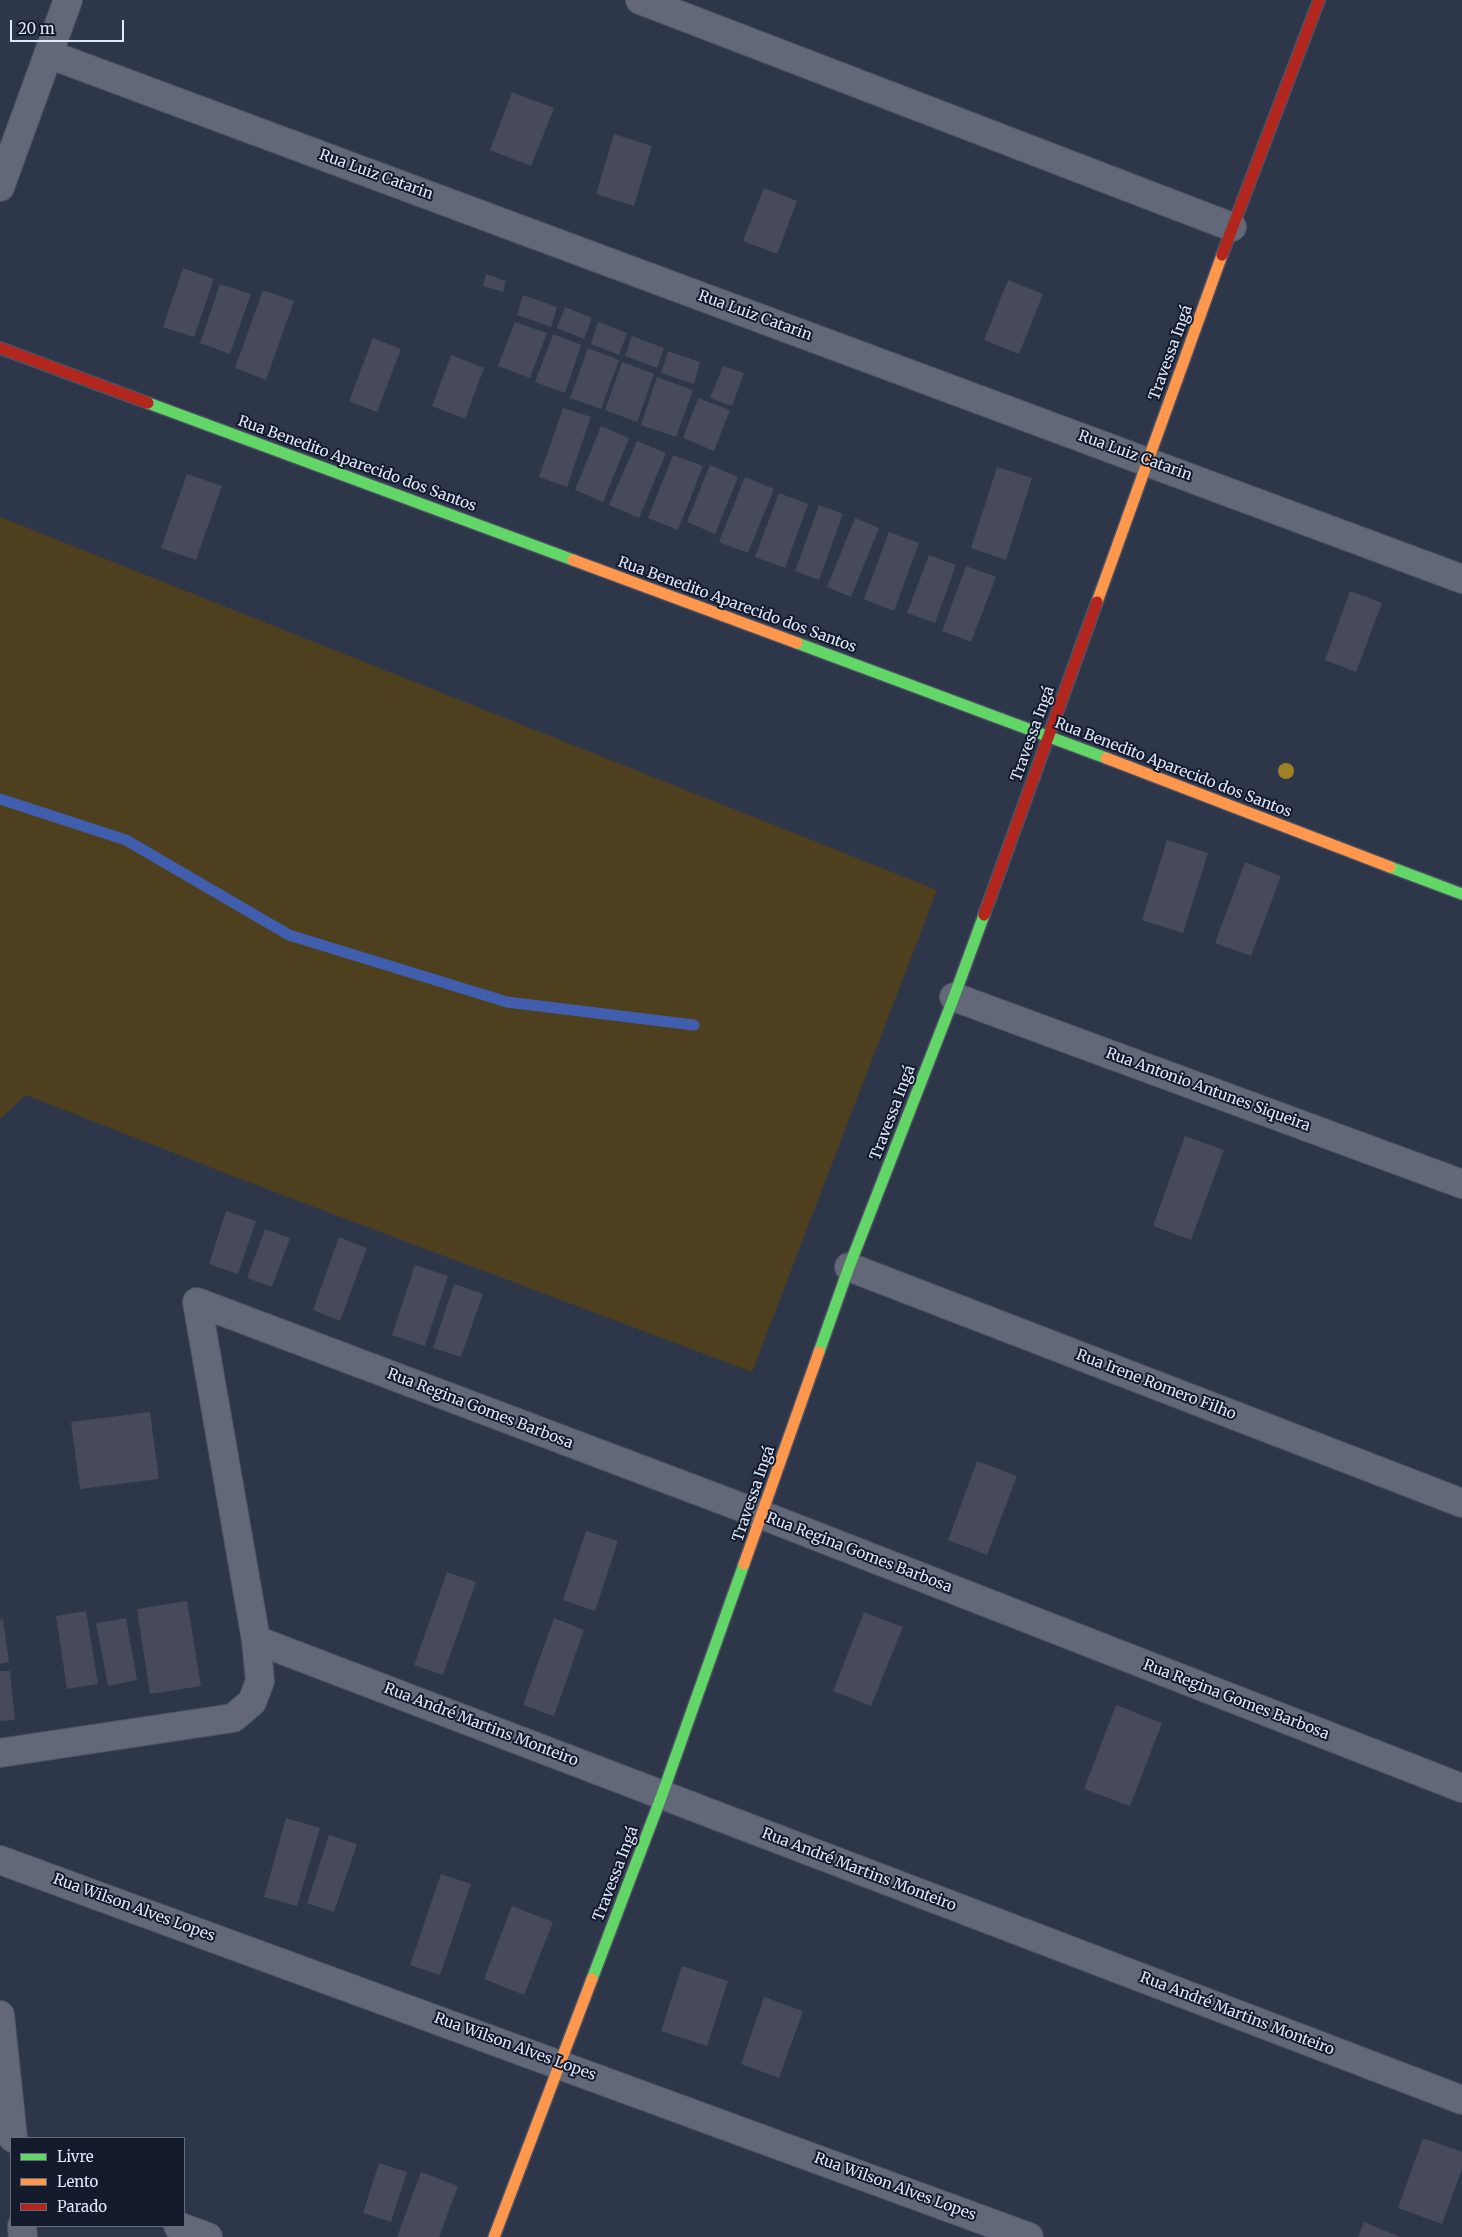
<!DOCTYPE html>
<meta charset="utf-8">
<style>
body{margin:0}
#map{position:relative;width:1462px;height:2237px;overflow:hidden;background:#2e364a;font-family:Merriweather,serif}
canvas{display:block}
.legend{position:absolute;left:10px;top:2137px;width:175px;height:90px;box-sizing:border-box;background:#131a2b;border:1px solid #656c7e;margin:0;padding:6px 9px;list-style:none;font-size:15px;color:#dfe7fb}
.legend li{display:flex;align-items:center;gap:10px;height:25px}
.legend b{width:25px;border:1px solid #656c7e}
.scale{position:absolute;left:10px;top:20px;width:114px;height:22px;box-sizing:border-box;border:2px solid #dfe7fb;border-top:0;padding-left:6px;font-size:15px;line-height:18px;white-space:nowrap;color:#dfe7fb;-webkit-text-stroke:4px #131a2b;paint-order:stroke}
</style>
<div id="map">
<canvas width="1462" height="2237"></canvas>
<ul class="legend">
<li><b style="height:6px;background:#63d668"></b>Livre</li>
<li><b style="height:6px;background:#ff974d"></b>Lento</li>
<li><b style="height:6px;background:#b3261e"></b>Parado</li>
</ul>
<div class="scale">20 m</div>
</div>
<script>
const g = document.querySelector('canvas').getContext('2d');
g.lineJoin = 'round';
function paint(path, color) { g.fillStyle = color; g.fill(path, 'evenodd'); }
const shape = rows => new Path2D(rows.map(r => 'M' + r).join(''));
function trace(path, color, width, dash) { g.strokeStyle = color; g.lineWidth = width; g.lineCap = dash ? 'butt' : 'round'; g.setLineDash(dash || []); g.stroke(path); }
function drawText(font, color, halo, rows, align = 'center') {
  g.font = font + ' Merriweather,serif'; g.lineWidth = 4; g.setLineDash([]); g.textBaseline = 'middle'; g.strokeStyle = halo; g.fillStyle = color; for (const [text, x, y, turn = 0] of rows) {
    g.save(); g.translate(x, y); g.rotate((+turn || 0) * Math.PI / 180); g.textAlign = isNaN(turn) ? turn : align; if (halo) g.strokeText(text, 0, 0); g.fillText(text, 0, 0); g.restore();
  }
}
paint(shape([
 [0,517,937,890,752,1372,248,1182,26,1095,0,1119]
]), '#4e401e');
trace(shape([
 [0,799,126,840,289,935,507,1002,694,1025]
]), '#415eae', 11);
paint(shape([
 [512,92,554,108,531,166,490,150],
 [614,134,652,146,634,206,596,194],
 [764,188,797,201,777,254,743,241],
 [183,268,214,279,194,337,163,327],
 [486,274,506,281,503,292,483,286],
 [1008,280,1043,294,1019,354,984,340],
 [220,284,251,294,230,354,200,343],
 [263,290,294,301,266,380,235,368],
 [523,295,557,307,551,327,517,315],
 [565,307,592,318,584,339,557,328],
 [515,322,547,333,530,378,498,366],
 [598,322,627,333,619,355,591,344],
 [553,334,581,345,565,393,535,382],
 [632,336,664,348,657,368,625,356],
 [373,338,401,349,377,412,349,401],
 [588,348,619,360,601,409,570,398],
 [668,351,700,362,694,384,661,373],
 [451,355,484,368,465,419,432,406],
 [622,362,654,374,637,422,605,410],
 [723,366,744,373,732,406,710,398],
 [657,377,693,390,676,437,641,425],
 [698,398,730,410,714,451,683,438],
 [563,408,591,417,567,487,539,477],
 [601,426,629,438,603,502,575,490],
 [637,441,666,453,639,518,609,505],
 [673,455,703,466,678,530,648,518],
 [710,465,738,477,715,534,687,522],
 [997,467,1032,478,1006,560,971,548],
 [187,474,222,486,196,560,161,548],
 [745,477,774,489,748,553,719,542],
 [779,493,808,504,785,568,755,557],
 [819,505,843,514,819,580,795,571],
 [855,518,879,528,851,597,827,587],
 [889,532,919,543,894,611,864,599],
 [929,555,956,565,935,623,907,613],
 [966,566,996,577,971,642,942,631],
 [1350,591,1382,603,1356,672,1325,660],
 [1167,840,1208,853,1183,933,1142,920],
 [1245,862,1281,876,1251,956,1215,943],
 [1185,1136,1224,1150,1191,1240,1153,1226],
 [226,1211,256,1221,238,1274,209,1264],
 [265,1229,290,1238,272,1287,247,1278],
 [339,1237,367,1248,340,1321,313,1310],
 [415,1265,448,1276,425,1346,392,1335],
 [454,1284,483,1294,461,1357,433,1348],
 [150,1412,159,1479,80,1489,71,1422],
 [977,1461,1017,1476,987,1555,948,1540],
 [586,1531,618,1541,595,1611,563,1600],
 [447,1572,476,1582,443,1675,414,1665],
 [187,1601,201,1686,150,1694,137,1609],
 [86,1611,98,1684,67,1689,56,1616],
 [864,1612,903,1627,871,1706,833,1691],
 [126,1618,137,1680,108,1686,96,1623],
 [554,1618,584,1630,554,1716,523,1705],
 [3,1619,9,1662,0,1664,0,1620],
 [0,1671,10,1671,15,1720,0,1721],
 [1116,1705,1162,1723,1130,1806,1084,1789],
 [286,1818,320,1828,297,1906,264,1897],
 [329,1835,357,1844,334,1912,307,1903],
 [441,1874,471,1884,440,1975,410,1965],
 [512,1906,553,1922,524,1995,484,1979],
 [682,1966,728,1981,707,2046,661,2031],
 [764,1997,803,2011,779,2078,741,2064],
 [1423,2138,1462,2152,1462,2169,1442,2224,1398,2208],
 [379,2163,407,2172,391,2222,363,2213],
 [421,2172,458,2186,439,2237,397,2237],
 [1364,2222,1400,2237,1358,2237]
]), '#464a5a');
const street = shape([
 [640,0,1232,227],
 [48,54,1462,579],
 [0,187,68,0],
 [954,997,1462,1184],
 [849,1267,1462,1503],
 [197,1302,762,1515,1462,1788],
 [256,1640,1462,2100],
 [0,1753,233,1718,252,1702,260,1681,256,1640,197,1302],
 [0,1860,1029,2237],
 [0,2015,13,2138],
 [22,2226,23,2237],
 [178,2226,208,2237]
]);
const fast = shape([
 [148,403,573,560],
 [797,643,1106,758],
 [1390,867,1462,894],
 [819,1352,849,1267,954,997,984,915],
 [592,1979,662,1795,744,1564]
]);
const slow = shape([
 [573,560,797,643],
 [1097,602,1222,255],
 [1106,758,1390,867],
 [744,1564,819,1352],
 [494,2237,592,1979]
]);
const jam = shape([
 [1222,255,1319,0],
 [0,348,148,403],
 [984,915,1097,602]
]);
trace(street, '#4d5364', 30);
trace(fast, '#4d5364', 14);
trace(slow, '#4d5364', 14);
trace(jam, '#4d5364', 14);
trace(street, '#626877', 28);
trace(fast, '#63d668', 11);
trace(slow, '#ff974d', 11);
trace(jam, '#b3261e', 11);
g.fillStyle = '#9e8225';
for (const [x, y] of [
 [1286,771]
]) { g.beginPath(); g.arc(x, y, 8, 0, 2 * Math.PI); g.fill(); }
drawText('15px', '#dfe7fb', '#131a2b', [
 ["Rua Luiz Catarin",376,175,20],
 ["Rua Luiz Catarin",755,316,20],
 ["Travessa Ingá",1171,353,-70],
 ["Rua Luiz Catarin",1135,456,20],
 ["Rua Benedito Aparecido dos Santos",357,464,20],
 ["Rua Benedito Aparecido dos Santos",737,605,20],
 ["Travessa Ingá",1033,734,-70],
 ["Rua Benedito Aparecido dos Santos",1173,768,21],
 ["Rua Antonio Antunes Siqueira",1208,1090,20],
 ["Travessa Ingá",893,1113,-69],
 ["Rua Irene Romero Filho",1156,1385,21],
 ["Rua Regina Gomes Barbosa",480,1409,21],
 ["Travessa Ingá",754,1494,-71],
 ["Rua Regina Gomes Barbosa",859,1553,21],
 ["Rua Regina Gomes Barbosa",1236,1700,21],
 ["Rua André Martins Monteiro",481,1725,21],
 ["Rua André Martins Monteiro",859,1870,21],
 ["Travessa Ingá",616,1874,-69],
 ["Rua Wilson Alves Lopes",134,1908,20],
 ["Rua André Martins Monteiro",1237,2014,21],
 ["Rua Wilson Alves Lopes",515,2047,20],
 ["Rua Wilson Alves Lopes",895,2187,20]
]);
</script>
